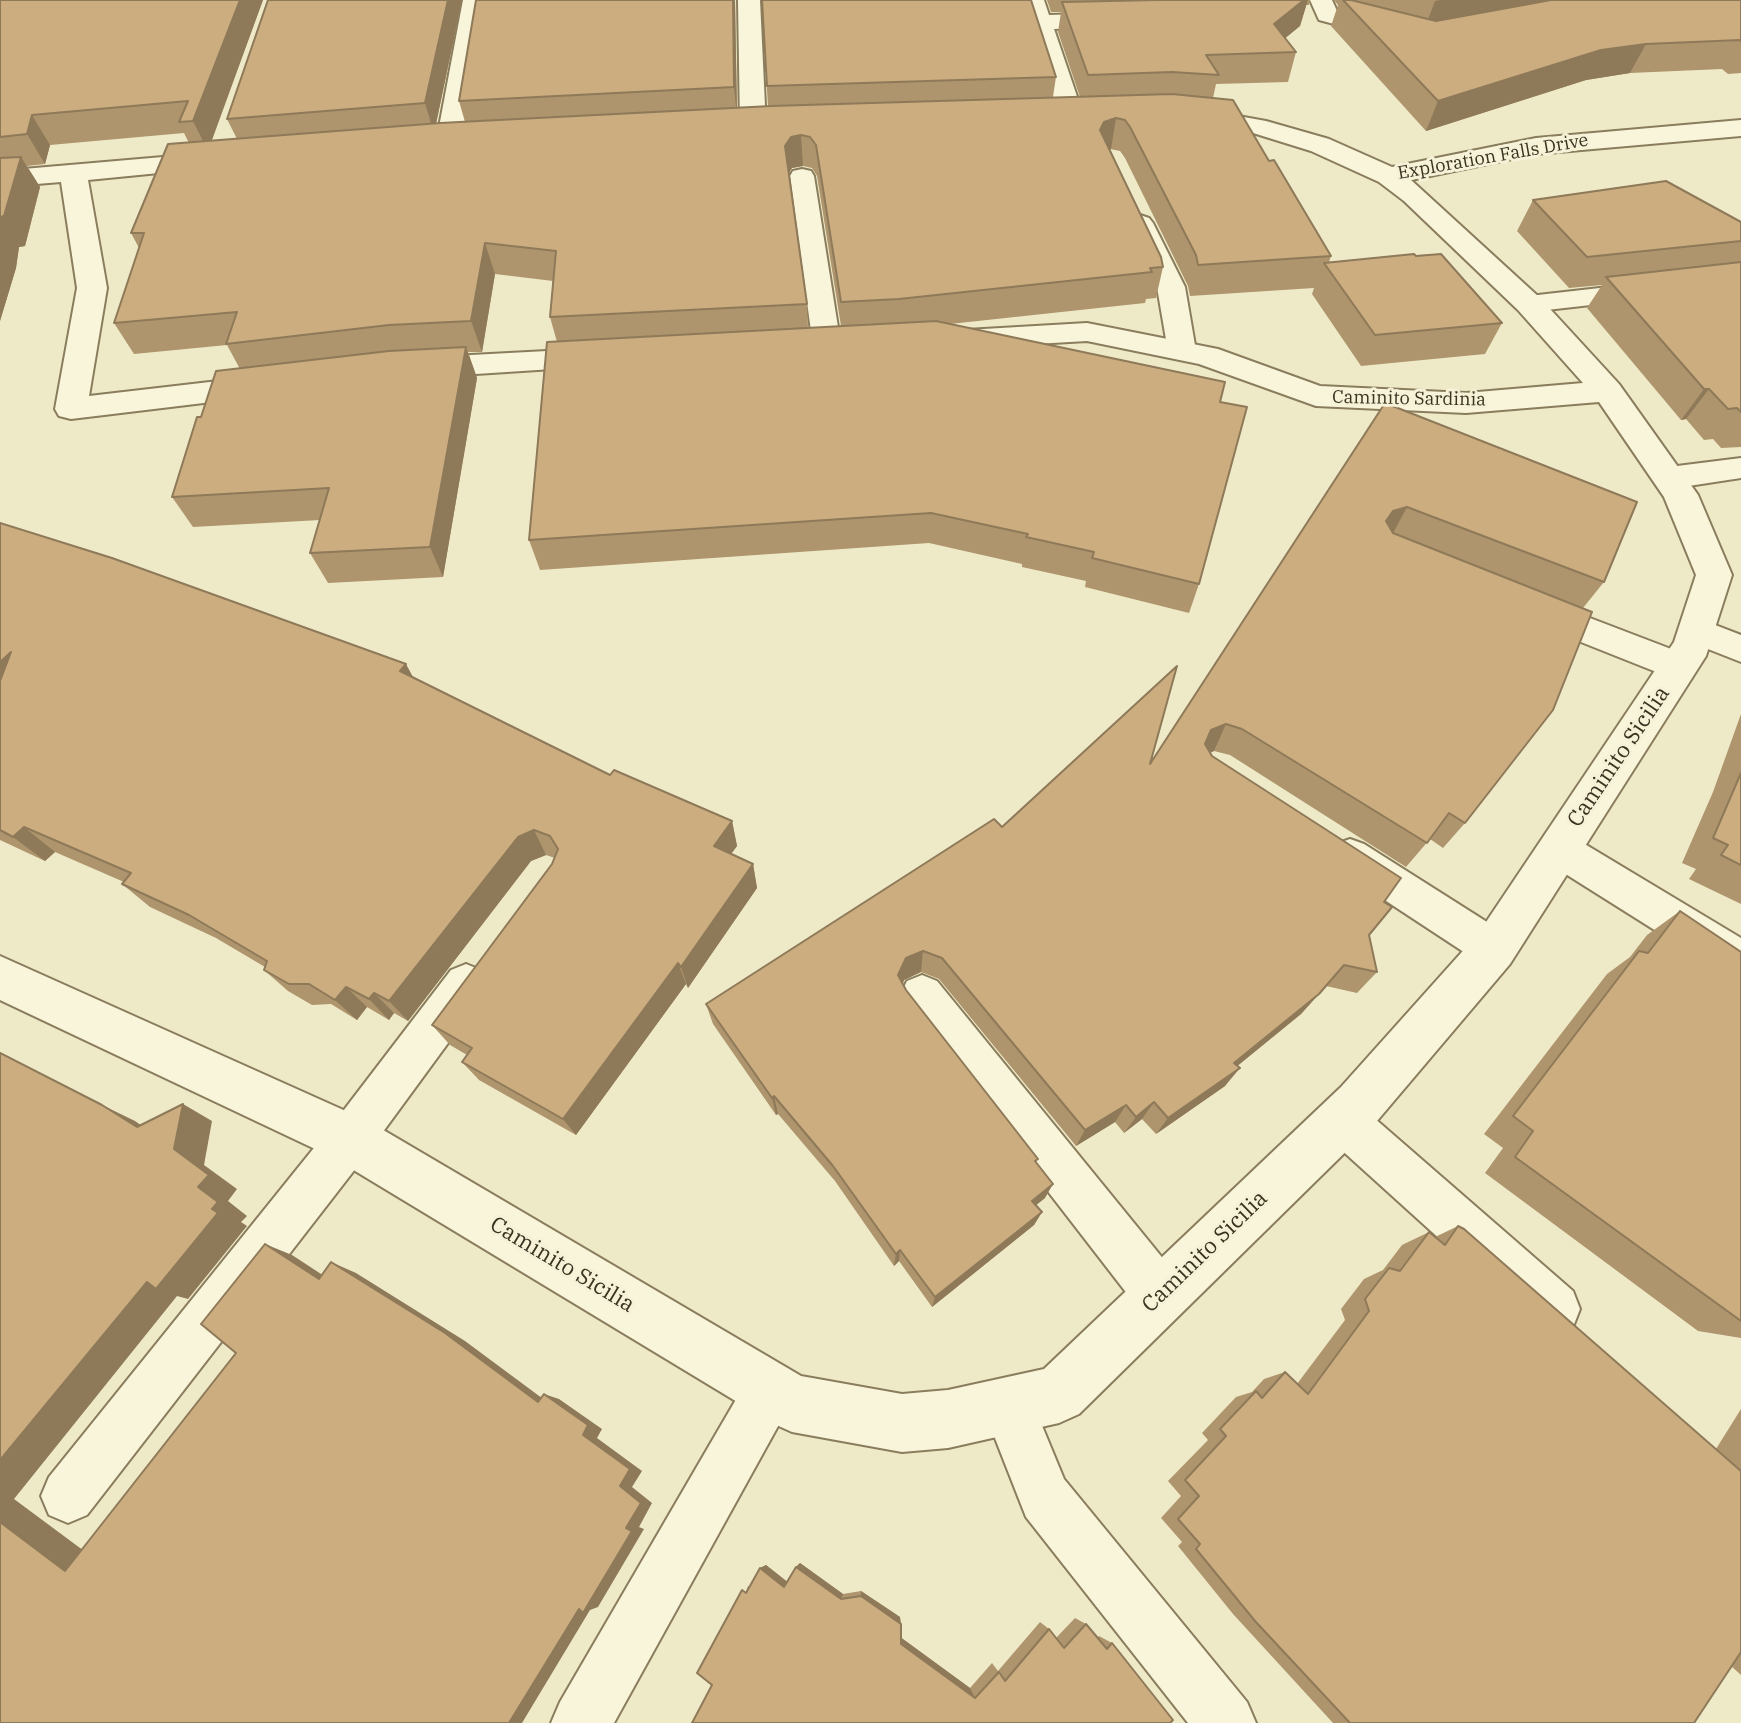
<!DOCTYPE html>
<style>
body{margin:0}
canvas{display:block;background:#eeeac8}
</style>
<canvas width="1741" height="1723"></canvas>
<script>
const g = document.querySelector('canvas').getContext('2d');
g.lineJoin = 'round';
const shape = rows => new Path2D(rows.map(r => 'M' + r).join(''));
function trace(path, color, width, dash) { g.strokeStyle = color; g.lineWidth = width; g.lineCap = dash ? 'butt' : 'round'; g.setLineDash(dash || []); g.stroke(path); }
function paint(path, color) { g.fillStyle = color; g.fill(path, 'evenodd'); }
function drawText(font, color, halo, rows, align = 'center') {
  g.font = font + ' "IBM Plex Serif",serif'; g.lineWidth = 6; g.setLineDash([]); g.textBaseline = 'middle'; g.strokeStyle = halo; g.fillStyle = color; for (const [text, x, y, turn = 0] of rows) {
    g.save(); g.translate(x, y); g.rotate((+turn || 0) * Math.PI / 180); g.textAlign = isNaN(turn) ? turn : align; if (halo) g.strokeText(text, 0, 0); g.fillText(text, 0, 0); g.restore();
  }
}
const service = shape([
 [802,169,811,171,814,176,841,346,837,352,827,355,817,352,813,346,790,176,793,171,802,169],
 [1140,215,1149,218,1153,223,1185,287,1196,351,1192,357,1182,360,1172,357,1168,351,1157,287,1127,223,1131,218,1140,215],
 [1741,272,1741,288,1529,312,1519,310,1515,304,1519,298,1529,296,1741,272],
 [1741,458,1741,478,1669,489,1658,485,1653,478,1658,471,1669,467,1741,458],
 [1535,597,1692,657,1697,667,1692,677,1679,681,1523,619,1518,610,1523,601,1535,597],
 [1697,618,1741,635,1741,662,1685,640,1680,631,1685,622,1697,618],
 [1559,832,1573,837,1741,938,1741,980,1726,975,1545,861,1539,849,1545,837,1559,832],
 [1350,839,1364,844,1509,936,1515,949,1509,962,1494,968,1479,962,1336,868,1330,856,1336,844,1350,839],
 [466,964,481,970,487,984,481,998,366,1155,87,1515,68,1523,49,1515,41,1496,49,1477,334,1123,451,970,466,964],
 [922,975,937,981,1178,1277,1185,1295,1178,1313,1160,1320,1142,1313,907,1009,900,995,907,981,922,975],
 [1342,1098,1358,1104,1573,1291,1580,1309,1573,1327,1555,1334,1537,1327,1326,1136,1319,1120,1326,1104,1342,1098],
 [770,1364,788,1372,796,1390,788,1408,614,1723,551,1723,560,1702,752,1372,770,1364],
 [1008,1379,1026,1387,1064,1479,1247,1702,1256,1723,1188,1723,1026,1517,982,1405,990,1387,1008,1379]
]);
const minor = shape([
 [463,0,485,0,462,143,458,149,449,151,440,149,436,143,463,0],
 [738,0,760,0,766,127,762,132,753,135,744,132,740,127,738,0],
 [1022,0,1044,0,1049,15,1119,13,1127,15,1131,20,1127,25,1119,27,1054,29,1083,114,1079,119,1061,119,1057,114,1022,0],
 [1310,0,1332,0,1337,11,1398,27,1402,32,1398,37,1390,39,1319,20,1310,0],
 [1188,107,1266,121,1329,139,1392,167,1536,138,1741,120,1741,136,1536,154,1411,180,1540,298,1619,384,1698,495,1732,575,1706,656,1510,964,1377,1121,1079,1414,1059,1423,948,1448,902,1452,792,1432,772,1423,332,1157,0,1000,0,956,368,1121,801,1376,902,1394,948,1390,1044,1369,1341,1087,1478,934,1674,642,1696,575,1664,497,1599,402,1466,413,1316,406,1199,364,1087,341,949,349,938,347,933,340,938,333,949,331,1087,323,1218,349,1320,386,1466,393,1583,383,1518,310,1404,201,1379,182,1311,151,1253,133,1179,120,1175,115,1179,110,1188,107],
 [221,152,230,154,234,160,230,166,88,180,107,288,89,396,270,375,281,378,286,385,281,392,270,395,71,419,59,416,55,409,77,288,61,182,0,187,0,171,221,152],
 [604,348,615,351,620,358,615,365,414,378,403,375,398,368,403,361,414,358,604,348]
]);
trace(service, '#8a7d5d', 4);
trace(minor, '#8a7d5d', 4);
paint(service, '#f9f5db');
paint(minor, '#f9f5db');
paint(shape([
 [0,0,263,0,211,141,237,139,227,119,268,0,462,0,436,124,465,122,459,101,476,0,735,0,737,108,768,107,762,0,1056,77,1053,97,1080,97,1058,32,1061,12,1051,12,1047,0,1310,0,1309,5,1306,5,1300,26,1285,38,1296,52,1288,82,1216,84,1213,98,1269,161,1331,256,1329,262,1416,256,1502,323,1485,354,1361,366,1312,294,1314,288,1190,296,1188,286,1125,158,1120,151,1110,149,1163,267,1156,298,1146,299,1145,303,950,324,1220,402,1199,584,1189,613,1085,587,1086,581,1022,567,1022,564,929,543,540,570,529,540,557,342,550,317,553,281,495,274,482,352,468,352,477,378,443,577,328,583,310,553,320,520,193,527,172,497,201,417,240,369,227,345,134,354,114,323,139,248,131,233,189,143,184,133,50,145,45,164,27,166,40,187,25,246,19,247,16,268,0,321],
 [803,166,812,168,817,176,841,326,808,328,807,304,789,173,792,168],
 [1334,0,1741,0,1741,73,1728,74,1722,69,1630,73,1586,80,1426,131,1331,26,1338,5],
 [1533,200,1741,222,1741,447,1721,448,1713,439,1704,440,1686,419,1681,420,1587,308,1602,285,1569,288,1517,231],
 [1385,403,1604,582,1583,608,1465,823,1443,848,1430,839,1406,867,1230,755,1214,751,1210,753,1212,756,1384,902,1369,935,1377,972,1357,993,1326,986,1301,1014,1237,1066,1225,1086,1156,1134,1142,1119,1124,1133,1115,1122,1076,1146,939,979,921,972,904,980,903,984,906,990,1038,1159,1036,1162,1045,1198,1036,1205,1042,1212,1034,1225,932,1307,899,1261,894,1266,835,1181,778,1114,776,1115,713,1024,706,1004,1002,827,1150,764],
 [0,523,413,677,610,775,732,821,737,846,731,854,753,864,757,888,688,988,686,984,576,1135,479,1080,462,1062,467,1055,450,1045,432,1025,552,864,555,858,546,855,531,861,408,1021,394,1013,389,1020,367,1007,357,1020,331,1004,312,1005,288,991,264,970,265,967,216,938,150,907,122,884,124,882,55,852,45,861,0,840],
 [1741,714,1741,904,1689,879,1696,869,1682,863,1713,792],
 [1680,911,1741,952,1741,1338,1698,1331,1485,1173,1503,1148,1484,1134,1607,974,1630,957,1647,935],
 [1458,1226,1716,1449,1741,1409,1741,1675,1731,1666,1694,1723,1333,1723,1233,1614,1178,1546,1182,1542,1161,1518,1181,1496,1168,1481,1208,1440,1202,1433,1236,1397,1252,1392,1264,1379,1285,1372,1297,1384,1345,1320,1341,1309,1364,1279,1383,1270,1402,1245,1429,1232,1435,1237],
 [800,1563,843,1594,861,1591,900,1617,901,1638,970,1688,992,1663,998,1671,1040,1622,1049,1629,1056,1638,1075,1618,1086,1624,1098,1637,1099,1636,1112,1643,1173,1720,712,1685,748,1586,750,1586,760,1568,766,1565,787,1582,796,1567]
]), '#af956d');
paint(shape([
 [240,0,263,0,208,151,193,121],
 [448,0,462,0,434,133,425,103],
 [733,0,735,0,737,117,734,87],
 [1304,0,1308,0,1300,26,1266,54,1274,24],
 [1441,0,1560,0,1424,30,1435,1],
 [1646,44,1630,73,1586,80,1426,131,1438,101,1601,50],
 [32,115,50,145,45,164,27,134],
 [1116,118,1111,149,1098,152,1100,130,1104,122],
 [801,135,803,166,792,168,787,176,785,146,791,137],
 [21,157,40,187,25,246,19,247,16,268,0,321,0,217],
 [485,243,495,274,482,352,471,321],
 [466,347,477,378,443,577,430,547],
 [1704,389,1709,389,1686,419,1681,420],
 [1407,507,1391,537,1386,521,1393,511],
 [11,652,0,718,0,662],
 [406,664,421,692,400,671],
 [1226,724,1214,751,1199,757,1211,730],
 [732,821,737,846,719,870,714,846],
 [24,827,55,852,45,861,13,837],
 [534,830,546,855,531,861,408,1021,389,1001,518,837],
 [753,864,757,888,688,988,681,967],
 [923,951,921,972,904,980,897,996,898,975,906,958],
 [678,963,686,984,576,1135,563,1119],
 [346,987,367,1007,357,1020,335,1000],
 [374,993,394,1013,389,1020,369,999],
 [1319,994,1301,1014,1219,1081,1234,1063],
 [1240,1068,1225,1086,1156,1134,1168,1118],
 [774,1096,778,1114,776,1115,772,1098],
 [1154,1102,1142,1119,1124,1133,1136,1117],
 [183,1104,212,1121,204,1165,237,1189,228,1201,247,1216,241,1222,247,1226,188,1299,177,1296,14,1499,107,1568,65,1571,0,1522,0,1460,147,1282,212,1209,174,1149],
 [102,1105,135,1121,168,1144,137,1127],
 [1126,1105,1115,1122,1076,1146,1085,1130],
 [1053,1184,1045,1198,1025,1214,1032,1201],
 [1042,1212,1034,1225,932,1307,935,1297],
 [265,1244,292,1255,344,1289,319,1279],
 [900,1250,899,1261,894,1266,896,1254],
 [331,1262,356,1273,465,1341,554,1407,538,1402],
 [544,1394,559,1399,602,1429,597,1438,642,1471,632,1487,652,1503,639,1527,644,1529,598,1607,590,1610,522,1723,509,1723,626,1528,620,1486,583,1435],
 [800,1563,843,1594,841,1599,796,1567],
 [766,1565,789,1583,784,1587,760,1568],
 [861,1591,900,1617,901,1624,861,1596],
 [899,1636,970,1688,975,1698,901,1644]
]), '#8e7959');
const building = shape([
 [0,0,240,0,193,121,179,122,188,101,32,115,27,134,0,137,0,0],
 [268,0,448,0,425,103,227,119,268,0],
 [476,0,733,0,734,87,459,101,476,0],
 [762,0,1031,0,1056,77,767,86,762,0],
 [1157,0,1304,0,1274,24,1296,52,1206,55,1219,75,1172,72,1088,75,1062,2,1157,0],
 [1343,0,1351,0,1436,21,1551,0,1741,0,1741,41,1740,40,1646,44,1601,50,1438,101,1343,0],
 [1172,94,1233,100,1269,161,1274,160,1331,256,1198,265,1196,255,1130,127,1125,120,1116,118,1104,122,1100,130,1161,257,1163,267,1150,268,1152,272,899,299,841,302,816,145,810,137,801,135,791,137,785,146,807,304,550,317,556,251,485,243,471,321,389,325,226,344,237,312,114,323,144,233,131,233,168,144,440,123,771,106,1172,94],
 [21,157,4,216,0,217,0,158,21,157],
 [1666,181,1741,222,1741,241,1587,257,1533,200,1666,181],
 [1414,254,1416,256,1441,254,1502,323,1375,335,1324,263,1414,254],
 [1741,262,1741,412,1737,408,1728,409,1709,389,1704,389,1606,277,1741,262],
 [936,321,1225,382,1220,402,1247,407,1199,584,1092,558,1094,552,1026,537,1028,534,931,513,529,540,547,342,936,321],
 [466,347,430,547,310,553,329,488,172,497,197,417,201,417,216,371,389,351,466,347],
 [1385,403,1637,502,1604,582,1407,507,1393,511,1386,521,1393,533,1592,612,1553,710,1465,823,1449,813,1427,843,1242,729,1226,724,1211,730,1205,744,1212,756,1401,878,1384,902,1392,907,1369,935,1377,972,1344,965,1319,994,1234,1063,1240,1068,1168,1118,1154,1102,1136,1117,1126,1105,1085,1130,942,958,923,951,906,958,898,975,906,990,1038,1159,1035,1161,1053,1184,1032,1201,1042,1212,935,1297,900,1250,896,1254,833,1166,774,1096,772,1098,706,1004,994,819,1002,827,1177,666,1150,764,1385,403],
 [0,523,112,558,406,664,400,671,610,775,614,770,732,821,714,846,753,864,681,967,678,963,563,1119,462,1062,472,1048,432,1025,552,864,558,849,550,836,534,830,518,837,389,1001,374,993,369,999,346,987,335,1000,309,984,289,984,264,970,267,961,189,915,122,884,131,873,24,827,13,837,0,830,0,681,11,652,0,662,0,523],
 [1741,773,1741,865,1721,855,1728,845,1713,838,1741,773],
 [1680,911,1741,952,1741,1321,1515,1157,1533,1131,1513,1116,1639,951,1648,953,1680,911],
 [0,1053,102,1105,137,1127,183,1104,174,1149,209,1175,198,1187,218,1202,212,1209,218,1213,156,1289,147,1282,0,1460,0,1053],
 [1458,1226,1464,1229,1741,1471,1741,1652,1694,1723,1350,1723,1255,1621,1196,1549,1200,1544,1178,1519,1199,1496,1185,1480,1226,1436,1220,1429,1256,1391,1262,1398,1285,1372,1308,1394,1369,1311,1365,1299,1389,1268,1400,1271,1429,1232,1445,1245,1458,1226],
 [265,1244,319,1279,331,1262,445,1333,538,1402,544,1394,588,1425,583,1435,630,1469,620,1486,641,1503,626,1528,632,1531,583,1613,579,1609,509,1723,0,1723,0,1522,65,1571,236,1353,201,1324,265,1244],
 [796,1567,841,1599,861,1596,901,1624,901,1644,975,1698,999,1672,1005,1681,1049,1629,1064,1648,1086,1624,1107,1649,1112,1643,1173,1720,1170,1723,692,1723,712,1685,697,1673,742,1590,746,1593,760,1568,784,1587,796,1567]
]);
paint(building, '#cbad7f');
trace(building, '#8e7959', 2);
drawText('18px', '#3b3220', '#f5f2d8', [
 ["Exploration Falls Drive",1493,157,-10],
 ["Caminito Sardinia",1409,399,1]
]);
drawText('22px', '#3b3220', '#f5f2d8', [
 ["Caminito Sicilia",1619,757,-56],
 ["Caminito Sicilia",1205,1252,-44],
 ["Caminito Sicilia",562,1265,31]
]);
</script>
